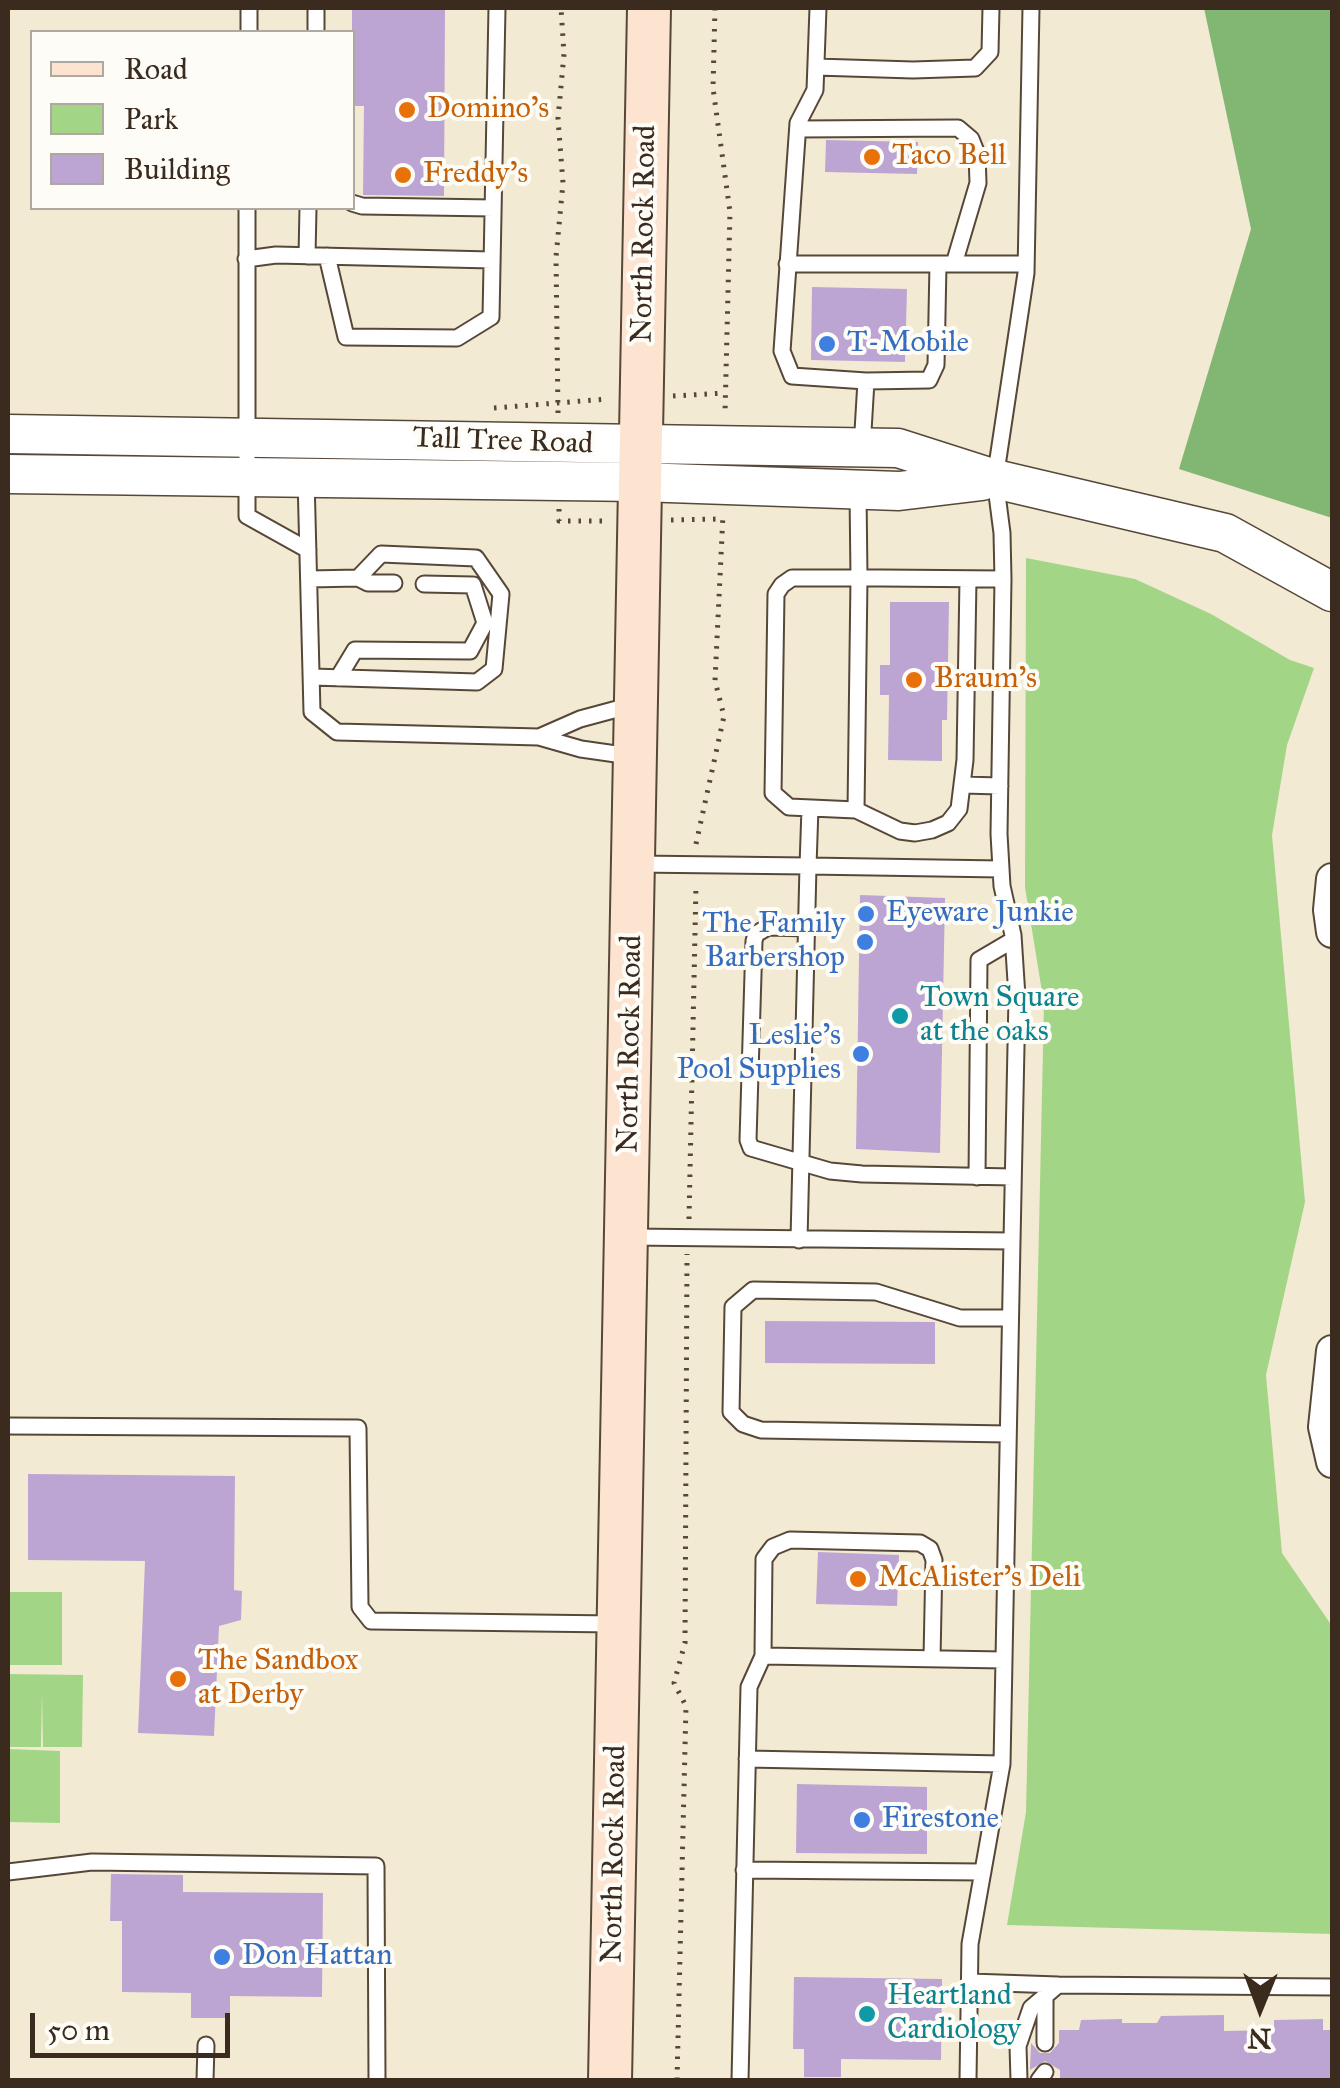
<!DOCTYPE html>
<style>
body{margin:0}
#map{position:relative;width:1340px;height:2088px;overflow:hidden;background:#f3ead3;font-family:"IM FELL Great Primer",serif}
canvas{display:block}
.frame{position:absolute;inset:0;border:10px solid #3b2a1e;pointer-events:none}
.legend{position:absolute;left:30px;top:30px;width:325px;height:180px;box-sizing:border-box;background:#fdfcf7;border:2px solid #afa8a0;margin:0;padding:12px 18px;list-style:none;font-size:30px;color:#3b2a1e}
.legend li{display:flex;align-items:center;gap:20px;height:50px}
.legend b{width:50px;border:2px solid #afa8a0}
.north{position:absolute;left:1210px;top:1958px;width:100px;height:100px;-webkit-text-stroke:8px #fdfcf7;paint-order:stroke;rotate:181deg;font-size:28px;font-weight:700;line-height:40px;text-align:center;color:#3b2a1e}
.north::after{content:'';display:block;margin:auto;width:35px;height:45px;background:#3b2a1e;clip-path:polygon(50% 0,100% 100%,50% 72%,0 100%)}
.scale{position:absolute;left:30px;top:2013px;width:200px;height:45px;box-sizing:border-box;border:5px solid #3b2a1e;border-top:0;padding-left:12px;font-size:30px;line-height:35px;white-space:nowrap;color:#3b2a1e;-webkit-text-stroke:8px #fdfcf7;paint-order:stroke}
</style>
<div id="map">
<canvas width="1340" height="2088"></canvas>
<div class="frame"></div>
<ul class="legend">
<li><b style="height:12px;background:#fde4d0"></b>Road</li>
<li><b style="height:28px;background:#a2d686"></b>Park</li>
<li><b style="height:28px;background:#bda5d3"></b>Building</li>
</ul>
<div class="north">N</div>
<div class="scale">50 m</div>
</div>
<script>
const g = document.querySelector('canvas').getContext('2d');
g.lineJoin = 'round';
function paint(path, color) { g.fillStyle = color; g.fill(path, 'evenodd'); }
const shape = rows => new Path2D(rows.map(r => 'M' + r).join(''));
function trace(path, color, width, dash) { g.strokeStyle = color; g.lineWidth = width; g.lineCap = dash ? 'butt' : 'round'; g.setLineDash(dash || []); g.stroke(path); }
function drawText(font, color, halo, rows, align = 'center') {
  g.font = font + ' "IM FELL Great Primer",serif'; g.lineWidth = 8; g.setLineDash([]); g.textBaseline = 'middle'; g.strokeStyle = halo; g.fillStyle = color; for (const [text, x, y, turn = 0] of rows) {
    g.save(); g.translate(x, y); g.rotate((+turn || 0) * Math.PI / 180); g.textAlign = isNaN(turn) ? turn : align; if (halo) g.strokeText(text, 0, 0); g.fillText(text, 0, 0); g.restore();
  }
}
paint(shape([
 [1026,558,1135,579,1211,614,1290,660,1314,668,1287,745,1272,835,1305,1202,1266,1375,1282,1553,1332,1626,1332,1934,1007,1925,1026,1812,1044,1004,1025,887],
 [8,1592,62,1592,62,1665,8,1665],
 [8,1674,83,1675,82,1747,43,1747,42,1693,41,1747,8,1747],
 [8,1749,60,1751,60,1823,8,1822]
]), '#a2d686');
paint(shape([
 [1204,8,1332,8,1332,518,1179,469,1251,229]
]), '#81b773');
paint(shape([
 [352,8,445,8,444,196,363,195,364,106,352,106],
 [826,140,918,142,917,174,825,172],
 [812,287,907,289,905,362,811,360],
 [890,602,949,602,947,720,942,720,942,761,888,760,889,695,880,695,880,665,890,665],
 [860,895,945,898,940,1153,856,1149],
 [765,1321,935,1322,935,1364,765,1363],
 [28,1474,235,1476,234,1590,242,1591,241,1620,219,1626,214,1736,138,1733,145,1561,28,1560],
 [818,1552,899,1555,897,1606,816,1604],
 [797,1784,927,1787,927,1854,796,1853],
 [111,1874,183,1875,183,1892,323,1893,322,1997,230,1996,230,2018,191,2018,191,1993,122,1992,122,1921,110,1921],
 [794,1977,942,1979,941,2060,841,2059,841,2077,804,2077,804,2049,793,2049],
 [1224,2015,1224,2031,1274,2030,1274,2020,1323,2019,1323,2030,1332,2030,1332,2080,1060,2080,1060,2070,1045,2061,1030,2070,1031,2043,1040,2053,1050,2053,1059,2043,1059,2030,1079,2030,1081,2020,1122,2019,1122,2023,1157,2023,1161,2016]
]), '#bda5d3');
const service = shape([
 [818,8,815,90,798,123,782,351,792,376,866,381,862,448],
 [249,32,249,8],
 [316,32,316,8],
 [816,67,913,70,975,68,990,52,991,8],
 [798,129,958,128,971,139,977,154,978,183,954,264],
 [352,203,362,206,493,208],
 [247,208,247,516,308,550],
 [307,256,308,208],
 [327,256,346,337,457,338,491,317,497,8],
 [246,259,276,255,492,260],
 [787,264,1026,264],
 [866,381,929,380,936,365,938,264],
 [306,478,312,712,337,732,539,737,581,749,630,756],
 [858,492,859,578,856,810,789,807,773,793,776,594,782,585,792,578,881,578,1003,579],
 [309,579,358,578,368,583,394,583],
 [312,677,477,682,494,669,501,594,476,558,381,554,358,578],
 [338,678,355,650,470,651,485,623,473,585,424,584],
 [539,737,580,719,632,705],
 [963,785,1000,786],
 [810,808,808,866,1001,869],
 [856,810,900,831,915,833,932,830,948,823,959,809,965,760,968,579],
 [636,864,808,866,799,1240],
 [808,928,768,927,756,934,754,941,748,1140,751,1148,830,1171,862,1174,1013,1177],
 [977,1177,979,960,1013,940],
 [629,1237,1012,1241,1017,997,1013,935,1002,886,999,834,1003,579,1002,533,995,479,1026,273,1031,8],
 [8,1426,358,1428,360,1607,371,1621,615,1624],
 [1008,1434,761,1430,743,1424,731,1412,733,1307,753,1290,876,1292,960,1318,1010,1318],
 [763,1656,764,1559,773,1547,790,1540,920,1543,930,1549,934,1560,932,1658],
 [747,1759,1002,1764],
 [744,1870,983,1872],
 [8,1872,92,1862,376,1866,377,2080],
 [970,1982,1058,1985],
 [1045,2043,1045,1996],
 [205,2080,206,2045],
 [740,2080,749,1687,763,1656,1004,1660],
 [968,2080,970,1944,1002,1764,1012,1241],
 [1019,2080,1018,2046,1031,2008,1058,1985,1332,1987],
 [1039,2080,1045,2072]
]);
const minor = shape([
 [1332,879,1329,910,1332,932],
 [1332,1351,1324,1427,1332,1462]
]);
const tertiary = shape([
 [8,434,898,448,995,479,1225,533,1332,592],
 [8,474,640,482,899,491,982,481]
]);
const secondary = shape([
 [610,2080,649,8]
]);
trace(service, '#574739', 19);
trace(minor, '#574739', 34);
trace(tertiary, '#574739', 41);
trace(secondary, '#574739', 46);
trace(shape([
 [715,8,713,88,730,212,725,413],
 [673,396,725,393],
 [494,408,607,399],
 [558,413,556,257,563,183,558,119,564,54,561,8],
 [559,509,559,521,605,521],
 [671,520,720,519],
 [696,844,724,716,715,681,723,514],
 [689,1219,696,885],
 [677,2080,686,1706,674,1683,685,1643,687,1254]
]), '#574739', 5, [2.5, 8]);
trace(service, '#fff', 15);
trace(minor, '#fff', 30);
trace(tertiary, '#fff', 38);
trace(secondary, '#fde4d0', 42);
for (const [x, y, r, color] of [
 [407,110,10,"#e8710a"],
 [872,157,10,"#e8710a"],
 [403,175,10,"#e8710a"],
 [827,344,10,"#3f7fe0"],
 [914,680,10,"#e8710a"],
 [866,914,10,"#3f7fe0"],
 [865,942,10,"#3f7fe0"],
 [900,1016,10,"#0f9aa8"],
 [861,1054,10,"#3f7fe0"],
 [858,1579,10,"#e8710a"],
 [178,1679,10,"#e8710a"],
 [862,1820,10,"#3f7fe0"],
 [222,1957,10,"#3f7fe0"],
 [867,2014,10,"#0f9aa8"]
]) { const dot = new Path2D(); dot.arc(x, y, r, 0, 2 * Math.PI); g.fillStyle = color; g.fill(dot); trace(dot, '#fdfcf7', 4); }
drawText('30px', '#c56008', '#fdfcf7', [
 ["Domino's",427,110],
 ["Taco Bell",892,157],
 ["Freddy's",423,175],
 ["Braum's",934,680],
 ["McAlister's Deli",878,1579],
 ["The Sandbox",198,1662],
 ["at Derby",198,1696]
], 'left');
drawText('30px', '#3b2a1e', '#fdfcf7', [
 ["North Rock Road",645,234,-89],
 ["Tall Tree Road",503,442,2],
 ["North Rock Road",631,1044,-89],
 ["North Rock Road",615,1854,-89]
]);
drawText('30px', '#366cbe', '#fdfcf7', [
 ["T-Mobile",847,344],
 ["Eyeware Junkie",886,914],
 ["The Family",845,925,"right"],
 ["Barbershop",845,959,"right"],
 ["Leslie's",841,1037,"right"],
 ["Pool Supplies",841,1071,"right"],
 ["Firestone",882,1820],
 ["Don Hattan",242,1957]
], 'left');
drawText('30px', '#0d838f', '#fdfcf7', [
 ["Town Square",920,999],
 ["at the oaks",920,1033],
 ["Heartland",887,1997],
 ["Cardiology",887,2031]
], 'left');
</script>
